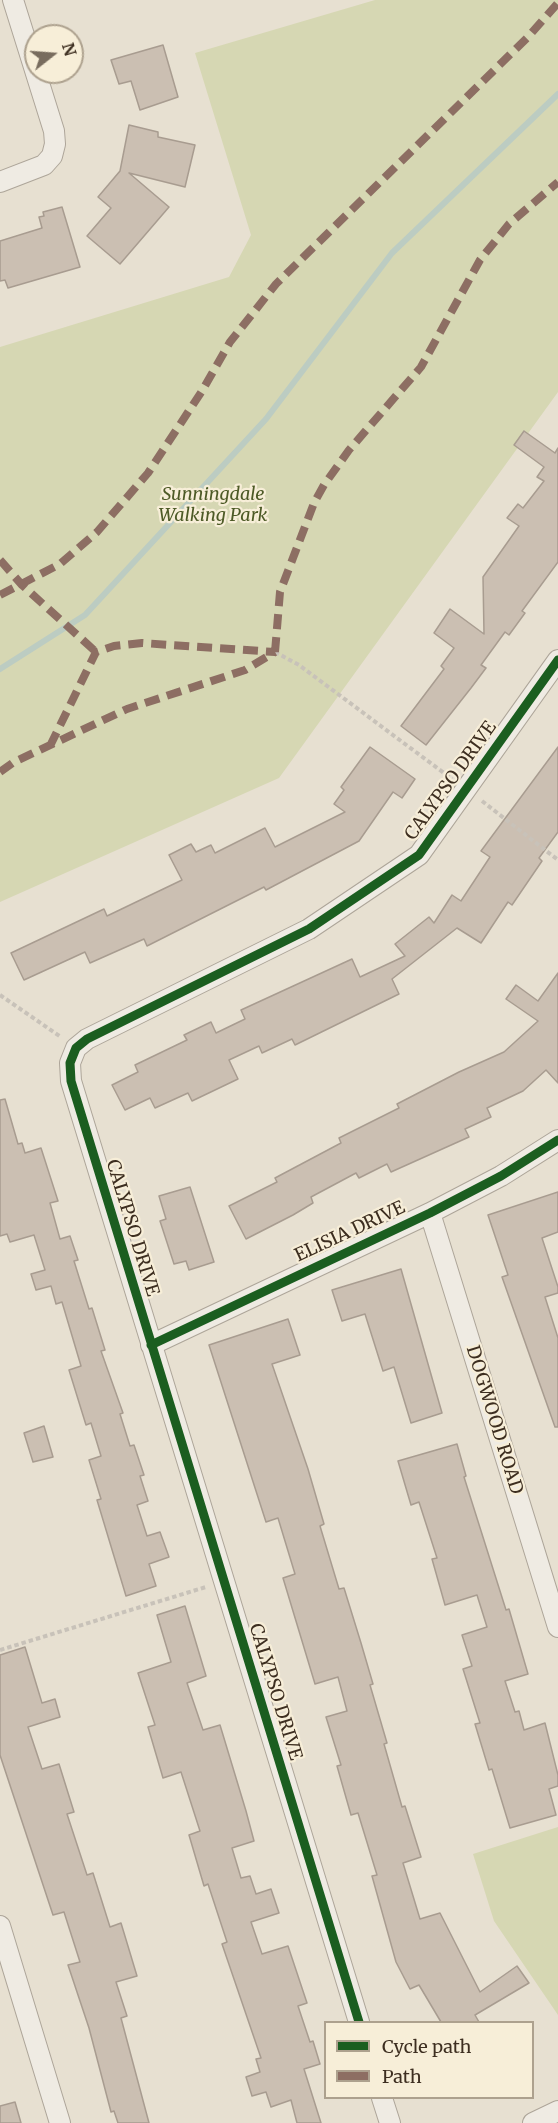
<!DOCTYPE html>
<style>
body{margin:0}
#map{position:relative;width:558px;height:2123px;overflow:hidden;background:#e7e0d1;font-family:Merriweather,serif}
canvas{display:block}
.legend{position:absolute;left:324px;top:2021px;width:210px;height:78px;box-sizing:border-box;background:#f7eed8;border:2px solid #ada18e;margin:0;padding:8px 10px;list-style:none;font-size:18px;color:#3d2e20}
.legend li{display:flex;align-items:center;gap:12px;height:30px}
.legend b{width:30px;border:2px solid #ada18e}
.north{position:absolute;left:24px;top:24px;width:60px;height:60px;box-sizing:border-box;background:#f7eed8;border:2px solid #ada18e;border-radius:50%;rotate:73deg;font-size:16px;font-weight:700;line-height:24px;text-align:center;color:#3d2e20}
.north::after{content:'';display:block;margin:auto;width:21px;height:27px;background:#786c5e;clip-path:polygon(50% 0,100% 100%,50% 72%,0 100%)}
</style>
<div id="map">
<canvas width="558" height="2123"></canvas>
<ul class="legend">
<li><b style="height:8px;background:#1b5e20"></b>Cycle path</li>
<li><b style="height:8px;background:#8d6e63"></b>Path</li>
</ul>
<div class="north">N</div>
</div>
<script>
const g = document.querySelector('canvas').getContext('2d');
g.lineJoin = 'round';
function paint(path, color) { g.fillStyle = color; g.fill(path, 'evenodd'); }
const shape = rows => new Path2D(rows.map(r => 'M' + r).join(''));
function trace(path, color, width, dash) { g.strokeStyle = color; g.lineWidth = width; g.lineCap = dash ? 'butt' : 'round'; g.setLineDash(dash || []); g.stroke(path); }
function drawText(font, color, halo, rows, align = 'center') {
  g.font = font + ' Merriweather,serif'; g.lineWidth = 4.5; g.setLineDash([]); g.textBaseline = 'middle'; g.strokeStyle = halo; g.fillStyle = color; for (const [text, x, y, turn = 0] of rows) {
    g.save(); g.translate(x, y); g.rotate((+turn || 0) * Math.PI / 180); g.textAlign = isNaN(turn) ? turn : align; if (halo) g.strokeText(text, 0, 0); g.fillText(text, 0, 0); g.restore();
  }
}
paint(shape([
 [375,0,558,0,558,392,279,778,0,902,0,347,229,277,251,235,195,53],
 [558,1827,558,2015,494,1921,473,1854]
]), '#d6d7b3');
trace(shape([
 [0,669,85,615,266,419,392,253,558,94]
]), '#bcccc2', 6);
const building = shape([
 [163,45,178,97,140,110,131,81,119,84,111,60,163,45],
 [129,125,158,132,158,137,195,145,185,187,129,173,169,207,120,264,87,236,111,208,98,197,120,171,129,125],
 [62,207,80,267,8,288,5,280,0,281,0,241,42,228,39,217,44,216,43,212,62,207],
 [524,431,555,453,558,448,558,562,522,611,525,613,509,635,505,632,481,665,486,668,471,688,426,745,401,726,444,669,441,666,454,648,434,633,450,609,484,634,483,577,519,526,507,518,518,504,523,508,544,481,537,477,544,467,514,445,524,431],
 [370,747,415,779,402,798,393,792,359,841,266,890,264,887,147,946,144,939,90,963,85,952,24,980,11,953,104,909,107,916,182,880,169,855,191,844,196,852,211,845,215,853,265,828,275,847,345,812,334,804,344,790,341,787,370,747],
 [558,747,558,832,539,858,542,861,512,905,508,902,481,943,457,928,392,979,399,994,295,1045,292,1039,262,1053,259,1046,229,1060,238,1079,192,1101,188,1093,155,1108,150,1098,125,1110,112,1085,138,1072,135,1065,187,1040,184,1035,211,1022,216,1033,245,1019,241,1010,352,959,360,977,405,956,395,944,429,917,434,923,452,895,461,901,490,857,481,851,558,747],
 [558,973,558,1083,546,1070,523,1091,487,1108,491,1117,465,1129,469,1137,391,1172,387,1164,359,1178,356,1173,311,1197,313,1203,293,1215,246,1239,229,1206,277,1182,275,1178,341,1143,339,1138,399,1108,397,1104,459,1072,504,1052,538,1021,506,999,516,985,538,1001,558,973],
 [5,1099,18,1144,22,1143,25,1153,41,1148,58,1201,50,1203,60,1239,70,1236,78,1260,74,1261,89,1309,92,1308,105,1350,101,1351,123,1413,120,1414,130,1446,134,1445,144,1475,140,1476,148,1501,137,1505,147,1536,160,1532,169,1557,149,1564,156,1586,126,1596,97,1500,101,1499,89,1460,101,1456,91,1423,86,1425,69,1370,81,1366,62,1302,56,1304,51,1286,36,1290,31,1274,45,1270,34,1235,10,1242,7,1234,0,1236,0,1100,5,1099],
 [190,1187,214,1262,189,1270,186,1261,174,1264,160,1221,166,1219,159,1196,190,1187],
 [558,1192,558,1232,542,1238,558,1287,558,1293,545,1297,558,1338,558,1427,555,1427,502,1277,508,1275,488,1215,558,1192],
 [401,1269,442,1413,411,1423,394,1367,383,1371,365,1314,342,1321,332,1290,401,1269],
 [288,1319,300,1355,272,1364,308,1469,324,1524,320,1526,339,1589,344,1588,361,1643,373,1684,370,1685,387,1743,384,1744,402,1807,405,1806,421,1857,403,1863,420,1919,440,1913,480,1992,517,1966,529,1983,475,2015,479,2022,441,2022,419,1985,410,1989,396,1962,372,1876,377,1875,358,1813,351,1815,337,1766,341,1765,326,1717,347,1711,338,1677,315,1684,283,1578,295,1574,278,1518,266,1522,209,1345,288,1319],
 [44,1426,53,1457,33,1462,24,1433,44,1426],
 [457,1444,466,1476,464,1477,506,1610,509,1609,528,1674,505,1681,515,1712,519,1711,524,1730,545,1723,558,1775,558,1786,549,1789,556,1815,510,1828,492,1769,489,1770,475,1724,480,1723,463,1669,472,1666,462,1635,487,1627,477,1595,445,1605,432,1559,437,1558,419,1502,411,1505,398,1461,457,1444],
 [185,1606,206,1676,187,1683,203,1730,220,1725,246,1811,254,1841,232,1848,241,1878,250,1876,256,1894,271,1889,279,1913,251,1922,262,1954,288,1946,307,2003,298,2006,310,2042,313,2041,320,2064,304,2069,321,2123,297,2123,291,2100,271,2107,266,2092,252,2096,246,2077,260,2072,256,2059,261,2058,222,1944,227,1942,208,1884,204,1886,189,1835,200,1831,181,1772,163,1778,148,1727,155,1725,138,1673,171,1662,157,1615,185,1606],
 [25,1647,42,1703,55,1699,60,1717,28,1727,42,1769,59,1764,74,1812,67,1814,87,1875,93,1873,110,1927,121,1923,137,1976,116,1982,127,2016,121,2018,149,2123,118,2123,114,2111,111,2112,89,2028,68,1965,80,1962,64,1912,53,1915,0,1755,0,1655,25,1647],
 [15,2102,21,2123,0,2123,0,2106,15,2102]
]);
paint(building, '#cbbfb2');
trace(building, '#a89c90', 1.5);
const minor = shape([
 [0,182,44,165,52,156,55,144,54,131,13,0],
 [430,1213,558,1627],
 [151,1345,430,1213,501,1176,558,1140],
 [0,1926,60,2123],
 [359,2022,71,1081,70,1063,76,1048,87,1039,309,929,419,855,558,660],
 [382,2098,390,2123],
 [533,2123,558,2111]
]);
trace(minor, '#ada599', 22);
trace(shape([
 [275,652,299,665,452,779],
 [482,801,558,860],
 [0,995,61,1037],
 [0,1650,206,1587]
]), '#c8c2b9', 4, [4.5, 3]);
trace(minor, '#efebe3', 20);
trace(shape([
 [0,560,22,585,96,652],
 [0,595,60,564,97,532,148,473,202,391,230,342,276,284,528,37,558,3],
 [275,652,280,592,314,503,324,485,349,450,421,367,480,260,509,224,558,182],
 [50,746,96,652,114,646,142,643,275,652],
 [0,772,14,762,127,709,245,670,275,652]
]), '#8d6e63', 8, [15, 8]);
trace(shape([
 [151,1345,430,1213,501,1176,558,1140],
 [359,2022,71,1081,70,1063,76,1048,87,1039,309,929,419,855,558,660]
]), '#1b5e20', 9);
drawText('italic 18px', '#4d5a26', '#f7eed8', [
 ["Sunningdale",213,495],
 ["Walking Park",213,516]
]);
drawText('18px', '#3d2e20', '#f7eed8', [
 ["CALYPSO DRIVE",451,781,-54],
 ["CALYPSO DRIVE",132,1228,73],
 ["ELISIA DRIVE",350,1232,-25],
 ["DOGWOOD ROAD",494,1420,73],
 ["CALYPSO DRIVE",275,1692,73]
]);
</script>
